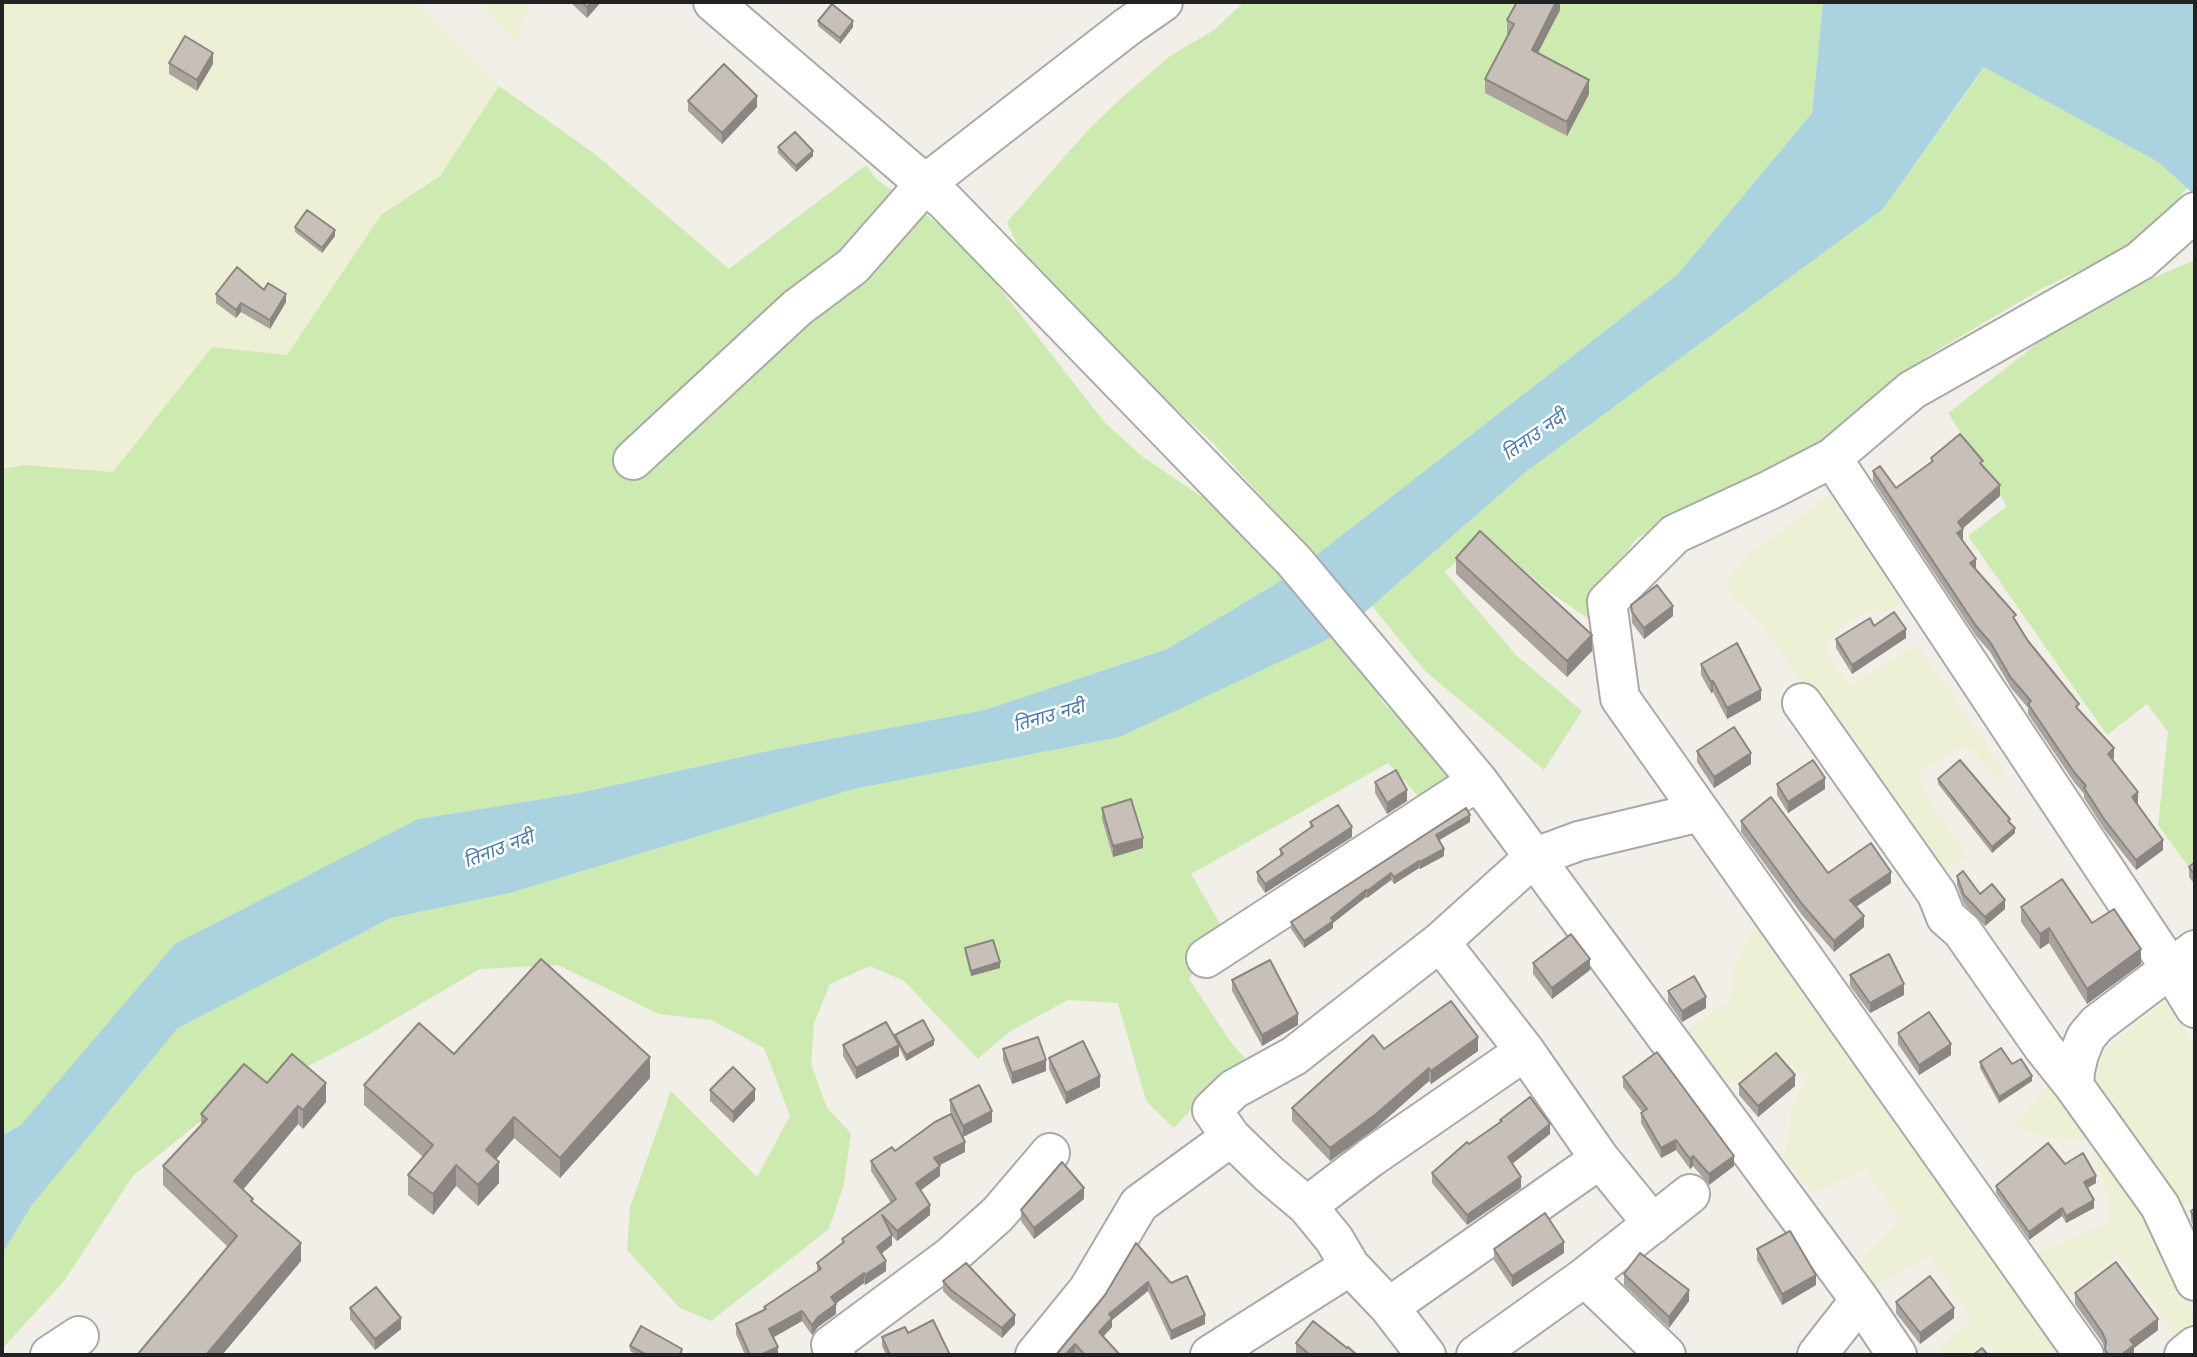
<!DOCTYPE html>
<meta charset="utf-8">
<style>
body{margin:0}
#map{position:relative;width:2197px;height:1357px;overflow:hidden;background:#f2efe9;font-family:"DejaVu Sans",sans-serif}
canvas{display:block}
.frame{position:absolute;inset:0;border:4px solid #222;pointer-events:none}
</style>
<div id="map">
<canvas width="2197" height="1357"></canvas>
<div class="frame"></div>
</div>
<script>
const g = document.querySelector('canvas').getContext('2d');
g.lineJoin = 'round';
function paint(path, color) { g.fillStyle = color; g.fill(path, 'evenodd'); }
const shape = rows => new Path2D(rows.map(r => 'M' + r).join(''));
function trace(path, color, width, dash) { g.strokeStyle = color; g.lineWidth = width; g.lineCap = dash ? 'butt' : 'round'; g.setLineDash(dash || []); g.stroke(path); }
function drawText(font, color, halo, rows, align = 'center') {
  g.font = font + ' "DejaVu Sans","Noto Sans Devanagari",sans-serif'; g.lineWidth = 5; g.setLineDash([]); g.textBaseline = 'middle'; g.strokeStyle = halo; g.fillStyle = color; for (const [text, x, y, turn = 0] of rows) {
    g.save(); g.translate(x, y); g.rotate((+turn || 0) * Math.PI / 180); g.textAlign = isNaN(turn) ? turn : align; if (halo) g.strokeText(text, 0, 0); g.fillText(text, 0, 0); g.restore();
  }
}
paint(shape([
 [2,2,415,2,499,86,440,176,381,215,287,355,212,347,113,472,24,465,2,469],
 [477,2,532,2,516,42],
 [1829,495,1903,604,1886,612,1875,610,1865,613,1845,624,1830,639,1828,650,1831,661,1851,685,1917,645,2005,772,2000,782,1971,748,1960,747,1922,770,1919,781,1929,801,1967,857,1939,876,1781,652,1757,620,1732,598,1728,587,1729,576,1751,550,1762,546],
 [1762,911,2077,1355,1999,1355,1987,1343,1967,1355,1945,1355,1938,1349,1972,1320,1930,1256,1873,1288,1862,1259,1899,1219,1865,1169,1813,1193,1784,1159,1792,1106,1809,1077,1782,1058,1729,1085,1687,1031,1730,999,1733,969],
 [2167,999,2195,1046,2195,1199,2174,1217,2087,1084,2109,1046],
 [2049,1081,2104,1148,2195,1315,2195,1327,2179,1339,2117,1255,2062,1299,2036,1253,2109,1223,2107,1192,2089,1141,2048,1138,2015,1127]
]), '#eef0d5');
paint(shape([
 [1244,2,1823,2,1812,113,1677,275,1317,555,1286,524,1213,443,1092,333,1023,258,1007,222,1088,130,1119,100,1170,56,1214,30],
 [1985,67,2158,162,2187,188,2145,240,2045,287,1929,355,1822,449,1637,538,1591,599,1589,619,1548,591,1485,535,1445,572,1516,655,1582,711,1544,770,1425,671,1372,606,1527,471,1883,209],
 [499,86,595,154,729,269,866,165,876,179,963,241,1105,423,1143,457,1232,517,1292,574,1167,649,985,710,777,749,579,793,418,819,21,1125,2,1134,2,469,24,465,113,472,212,347,287,355,381,215,440,176],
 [2195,260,2195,861,2188,866,2158,825,2168,732,2147,704,2107,735,1968,536,2007,506,1948,413,2083,308],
 [1343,631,1384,704,1456,769,1421,799,1388,763,1191,874,1221,925,1189,979,1230,1041,1249,1063,1199,1101,1174,1128,1146,1101,1118,1003,1068,1000,1009,1032,978,1059,904,981,870,966,830,984,814,1023,811,1064,827,1108,851,1133,844,1184,829,1229,711,1321,680,1308,627,1250,630,1207,667,1103,670,1090,757,1177,790,1116,764,1048,711,1020,659,1014,558,965,480,969,366,1036,197,1124,133,1176,64,1281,2,1349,2,1254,32,1205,178,1028,391,918,510,893,854,789,1120,737]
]), '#cdebb0');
paint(shape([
 [1823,2,2195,2,2195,195,2158,162,1984,67,1883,209,1527,471,1341,633,1120,737,854,789,510,893,391,918,178,1028,32,1205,2,1254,2,1135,21,1125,175,944,418,819,579,793,777,749,985,710,1167,649,1292,574,1677,275,1812,113]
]), '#aad3df');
const minor = shape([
 [713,2,945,201,1294,561,1478,781,1206,958],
 [2195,212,2140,261,1912,390,1832,458,2171,969,2195,1008],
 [1832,458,1770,490,1675,534,1607,602,1620,698,2084,1355],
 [633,460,797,308,853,266,925,184,1127,27,1163,2],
 [1802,703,1937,894,1946,917,1962,931,2043,1047,2074,1086],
 [1478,781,1860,1300,1897,1355],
 [1440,942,1525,1051,1600,1159,1653,1224],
 [2195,950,2097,1024,2086,1037,2079,1054,2075,1071,2074,1086,2160,1206,2195,1281],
 [1307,1206,1370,1158,1525,1051],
 [1585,1277,1666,1355],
 [1389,1307,1600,1159],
 [50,1355,79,1336],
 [836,1355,831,1345,951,1256,998,1214,1050,1153],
 [1035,1355,1088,1290,1139,1204,1231,1137],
 [1210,1355,1350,1266],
 [1426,1355,1389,1307,1350,1266,1334,1239,1307,1206,1269,1174,1231,1137,1212,1110,1234,1089,1294,1056,1440,942,1533,858,1579,841,1700,812],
 [1476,1355,1585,1277,1690,1194],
 [1817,1355,1860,1300],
 [2184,1355,2195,1346]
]);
trace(minor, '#a9a9a9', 42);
trace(minor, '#fff', 38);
paint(shape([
 [570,2,601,2,587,18],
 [1560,2,1560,10,1538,53,1589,94,1567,136,1485,93,1485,79,1508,35,1507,35,1507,20],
 [818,21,853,27,840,44,818,26],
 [169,63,213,64,197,91,169,74],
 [688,101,757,107,722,144,688,111],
 [778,147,813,156,796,172,778,153],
 [295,227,335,236,322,253,295,232],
 [264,290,286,302,270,329,241,312,236,318,216,303,216,294],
 [1931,458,1983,467,2000,496,1962,529,1962,540,1975,569,2016,620,2028,641,2114,758,2113,760,2138,802,2137,803,2163,850,2136,870,2104,829,2084,798,2084,794,2074,782,2028,714,2028,708,2011,688,1990,652,1976,636,1873,481,1873,471,1896,488,1931,462],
 [1456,558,1592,651,1567,677,1456,574],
 [1631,605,1673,616,1644,639,1632,623],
 [1874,626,1906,638,1852,674,1836,648,1836,639],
 [1701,664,1761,700,1727,719,1713,692,1711,693,1701,675],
 [1697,751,1751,764,1714,788,1697,762],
 [1938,779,2010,823,2015,833,1992,853,1938,784],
 [1375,782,1407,801,1387,814,1375,793],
 [1777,784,1825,789,1788,813,1777,795],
 [1102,808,1143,848,1113,857,1102,819],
 [1741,821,1828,873,1891,883,1856,907,1864,927,1834,952,1802,915,1741,832],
 [1310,822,1352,837,1265,893,1257,881,1257,872,1280,856,1280,849,1310,828],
 [1470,822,1439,840,1444,856,1420,869,1419,868,1394,884,1391,880,1367,898,1366,897,1333,923,1333,928,1304,948,1291,929,1291,922],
 [2195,862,2195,885,2189,877,2189,867],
 [1957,876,1980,894,2005,909,1985,926,1964,904,1957,885],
 [2021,907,2092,923,2141,964,2087,1004,2049,943,2040,949,2021,922],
 [965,948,1000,968,971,976,965,953],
 [1533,963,1590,970,1552,999,1533,974],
 [1850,975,1904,995,1870,1013,1850,986],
 [1232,980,1298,1025,1262,1046,1232,991],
 [1668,991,1706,1008,1682,1022,1668,1002],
 [1898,1033,1951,1055,1919,1075,1898,1044],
 [895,1035,934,1045,906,1061,899,1047,899,1056,856,1079,843,1056,843,1045,895,1039],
 [1003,1049,1046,1071,1012,1084,1003,1060],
 [1384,1049,1478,1051,1431,1084,1429,1081,1376,1128,1330,1161,1292,1121,1292,1108],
 [454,1054,650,1078,560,1178,514,1138,496,1159,499,1183,478,1206,456,1186,433,1215,408,1195,408,1175,423,1157,364,1105,364,1085],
 [1049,1058,1100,1087,1066,1104,1049,1069],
 [1980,1062,2012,1064,2032,1081,1999,1103,1980,1068],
 [1623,1077,1734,1166,1709,1185,1693,1166,1690,1169,1676,1150,1661,1158,1641,1123,1641,1113,1642,1112,1623,1087],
 [267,1083,326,1102,303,1129,298,1124,243,1190,301,1261,222,1355,137,1355,228,1247,163,1185,163,1166,201,1125,201,1114],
 [1739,1084,1795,1086,1758,1117,1739,1095],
 [710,1090,755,1100,733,1123,710,1101],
 [950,1100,992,1122,963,1137,950,1111],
 [1500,1120,1550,1134,1512,1164,1521,1188,1467,1225,1432,1183,1432,1173,1500,1122],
 [895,1151,965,1152,940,1165,940,1176,920,1190,930,1215,897,1241,892,1236,892,1245,881,1254,886,1271,865,1285,864,1283,835,1304,836,1314,818,1327,812,1335,802,1321,773,1337,778,1355,745,1355,736,1334,736,1324,764,1310,764,1307,817,1272,817,1263,842,1244,842,1239,891,1203,871,1171,871,1161],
 [2065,1164,2096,1183,2087,1188,2094,1208,2066,1223,2062,1216,2029,1240,1996,1193,1996,1186],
 [1084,1199,1034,1239,1021,1221,1021,1210],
 [2195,1208,2195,1230,2191,1220,2191,1211],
 [1136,1243,1205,1324,1171,1340,1148,1291,1112,1320,1112,1327,1103,1337,1120,1355,1077,1355,1075,1353,1073,1355,1056,1355,1105,1295],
 [1494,1249,1564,1253,1512,1287,1494,1260],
 [1757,1249,1816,1285,1782,1305,1757,1260],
 [1624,1274,1689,1301,1669,1328,1624,1285],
 [943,1281,1015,1324,1002,1338,951,1299,943,1291],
 [2075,1293,2158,1330,2134,1348,2134,1355,2105,1355,2105,1350,2102,1342,2075,1304],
 [1896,1302,1954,1318,1920,1344,1896,1313],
 [350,1308,401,1329,375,1350,350,1319],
 [908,1333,950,1355,886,1355,882,1346,882,1337],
 [1296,1343,1357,1355,1299,1355,1296,1353],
 [630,1346,682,1355,637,1355,630,1351]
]), '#aba49e');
paint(shape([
 [591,2,601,2,587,18,587,7],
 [1556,2,1560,2,1560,10,1532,64,1532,50],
 [853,21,853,27,840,44,840,38],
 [213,53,213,64,197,91,197,80],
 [1589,80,1589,94,1567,136,1567,122],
 [757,96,757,107,722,144,722,133],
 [813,151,813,156,796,172,796,166],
 [335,230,335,236,322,253,322,248],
 [286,294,286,302,270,329,270,320],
 [241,303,241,312,236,318,236,310],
 [2000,485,2000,496,1960,531,1963,529,1963,539,1957,543,1958,522],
 [1976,559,1976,569,1970,563],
 [1673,606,1673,616,1644,639,1644,628],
 [1906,629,1906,638,1852,674,1852,665],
 [1592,635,1592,651,1567,677,1567,661],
 [1713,681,1713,692,1711,693,1711,682],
 [1761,690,1761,700,1727,719,1727,708],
 [2114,748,2114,758,2108,764,2108,754],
 [1751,753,1751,764,1714,788,1714,777],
 [1825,778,1825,789,1788,813,1788,802],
 [1407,790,1407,801,1387,814,1387,803],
 [2138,792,2138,802,2132,807,2132,797],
 [1470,815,1470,822,1436,842,1436,835],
 [1352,827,1352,837,1265,893,1265,884],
 [2015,828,2015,833,1992,853,1992,847],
 [1143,838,1143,848,1113,857,1113,846],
 [2163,840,2163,850,2136,870,2136,860],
 [1444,849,1444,856,1420,869,1420,862],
 [1419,861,1419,868,1394,884,1394,877],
 [1891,872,1891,883,1850,911,1850,900],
 [1391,873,1391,880,1367,898,1367,891],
 [1366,890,1366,897,1333,923,1333,928,1304,948,1304,941,1331,918],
 [2005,900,2005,909,1985,926,1985,917],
 [1864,916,1864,927,1834,952,1834,941],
 [2049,928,2049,943,2040,949,2040,934],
 [2141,949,2141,964,2087,1004,2087,989],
 [1590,959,1590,970,1552,999,1552,988],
 [1000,962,1000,968,971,976,971,971],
 [1904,984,1904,995,1870,1013,1870,1003],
 [1706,997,1706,1008,1682,1022,1682,1011],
 [1298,1014,1298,1025,1262,1046,1262,1035],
 [1478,1037,1478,1051,1431,1084,1431,1071],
 [934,1040,934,1045,906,1061,906,1055],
 [1951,1044,1951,1055,1919,1075,1919,1065],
 [899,1045,899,1056,856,1079,856,1068],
 [650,1057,650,1078,560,1178,560,1158],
 [1046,1060,1046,1071,1012,1084,1012,1073],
 [1429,1068,1429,1081,1376,1128,1330,1161,1330,1148],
 [1795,1075,1795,1086,1758,1117,1758,1106],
 [1100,1076,1100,1087,1066,1104,1066,1093],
 [2032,1076,2032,1081,1999,1103,1999,1097],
 [326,1083,326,1102,303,1129,303,1110],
 [755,1089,755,1100,733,1123,733,1112],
 [298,1106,298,1124,234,1200,234,1181],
 [992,1111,992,1122,963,1137,963,1126],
 [514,1117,514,1138,486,1171,486,1150],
 [1550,1124,1550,1134,1508,1167,1508,1157],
 [1676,1140,1676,1150,1661,1158,1661,1148],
 [965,1142,965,1152,934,1168,934,1158],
 [1693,1156,1693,1166,1690,1169,1690,1159],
 [1734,1156,1734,1166,1709,1185,1709,1174],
 [499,1162,499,1183,478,1206,478,1185],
 [456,1165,456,1186,433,1215,433,1194],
 [940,1166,940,1176,916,1194,916,1183],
 [2096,1176,2096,1183,2084,1190,2084,1182],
 [1521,1177,1521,1188,1467,1225,1467,1215],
 [1084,1188,1084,1199,1034,1239,1034,1228],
 [2094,1200,2094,1208,2066,1223,2066,1216],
 [930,1205,930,1215,897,1241,897,1231],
 [2062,1208,2062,1216,2029,1240,2029,1232],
 [892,1235,892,1245,877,1257,877,1247],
 [1564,1242,1564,1253,1512,1287,1512,1276],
 [301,1243,301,1261,222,1355,206,1355],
 [886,1261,886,1271,865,1285,865,1275],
 [864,1273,864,1283,831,1307,831,1297],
 [1816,1275,1816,1285,1782,1305,1782,1294],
 [1148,1282,1148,1291,1112,1320,1112,1327,1099,1341,1099,1332,1109,1314],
 [1689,1290,1689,1301,1669,1328,1669,1317],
 [836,1304,836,1314,818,1327,812,1335,812,1325,818,1317],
 [1954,1308,1954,1318,1920,1344,1920,1333],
 [802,1311,802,1321,769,1340,769,1329],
 [1015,1315,1015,1324,1002,1338,1002,1328],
 [1205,1315,1205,1324,1171,1340,1171,1331],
 [401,1318,401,1329,375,1350,375,1339],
 [2158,1319,2158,1330,2134,1348,2134,1355,2121,1355,2130,1340],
 [1075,1344,1075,1353,1073,1355,1065,1355],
 [778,1347,778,1355,760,1355]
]), '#8b8681');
const building = shape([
 [581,2,591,2,587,7,581,2],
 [1517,2,1556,2,1532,50,1589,80,1567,122,1485,79,1514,24,1507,20,1517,2],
 [832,4,853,21,840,38,818,21,832,4],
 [185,36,213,53,197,80,169,63,185,36],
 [724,64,757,96,722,133,688,101,724,64],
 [795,132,813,151,796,166,778,147,795,132],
 [307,210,335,230,322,248,295,227,307,210],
 [237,267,264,290,268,283,286,294,270,320,241,303,236,310,216,294,237,267],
 [1960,434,1983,461,1980,463,2000,485,1958,522,1963,529,1957,533,1976,559,1970,563,2016,615,2013,617,2028,641,2079,704,2076,707,2114,748,2108,754,2138,792,2132,797,2163,840,2136,860,2104,819,2084,788,2086,786,2074,772,2028,704,2031,701,2011,678,1990,642,1976,626,1873,471,1880,466,1896,488,1933,461,1931,458,1960,434],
 [1480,531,1592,635,1567,661,1456,558,1480,531],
 [1657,585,1673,606,1644,628,1632,612,1631,605,1657,585],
 [1894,612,1906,629,1852,665,1836,639,1870,618,1874,626,1894,612],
 [1737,643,1761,690,1727,708,1713,681,1711,682,1701,664,1737,643],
 [1734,727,1751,753,1714,777,1697,751,1734,727],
 [1813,760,1825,778,1788,802,1777,784,1813,760],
 [1960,760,2010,819,2008,821,2015,828,1992,847,1938,779,1960,760],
 [1396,770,1407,790,1387,803,1375,782,1396,770],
 [1771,797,1828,873,1871,843,1891,872,1850,900,1864,916,1834,941,1802,904,1741,821,1771,797],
 [1131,799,1143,838,1113,846,1102,808,1131,799],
 [1338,805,1352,827,1265,884,1257,872,1283,854,1280,849,1313,826,1310,822,1338,805],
 [1466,808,1470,815,1436,835,1444,849,1420,862,1419,861,1394,877,1391,873,1367,891,1366,890,1331,918,1333,921,1304,941,1291,922,1466,808],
 [2195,862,2195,875,2189,867,2195,862],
 [1963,871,1980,894,1992,884,2005,900,1985,917,1964,895,1957,876,1963,871],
 [2062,879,2092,923,2114,909,2141,949,2087,989,2049,928,2040,934,2021,907,2062,879],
 [1571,934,1590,959,1552,988,1533,963,1571,934],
 [993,940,1000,962,971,971,965,948,993,940],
 [1889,954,1904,984,1870,1003,1850,975,1889,954],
 [541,959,650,1057,560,1158,514,1117,486,1150,499,1162,478,1185,456,1165,433,1194,408,1175,433,1145,364,1085,419,1023,454,1054,541,959],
 [1270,960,1298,1014,1262,1035,1232,980,1270,960],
 [1694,976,1706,997,1682,1011,1668,991,1694,976],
 [1451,1001,1478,1037,1431,1071,1429,1068,1376,1114,1330,1148,1292,1108,1373,1035,1384,1049,1451,1001],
 [1929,1012,1951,1044,1919,1065,1898,1033,1929,1012],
 [923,1020,934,1040,906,1055,895,1035,923,1020],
 [886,1022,899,1045,856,1068,843,1045,886,1022],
 [1038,1037,1046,1060,1012,1073,1003,1049,1038,1037],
 [1083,1041,1100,1076,1066,1093,1049,1058,1083,1041],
 [2001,1048,2012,1064,2021,1059,2032,1076,1999,1097,1980,1062,2001,1048],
 [1657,1052,1734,1156,1709,1174,1693,1156,1690,1159,1676,1140,1661,1148,1641,1113,1647,1109,1623,1077,1657,1052],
 [1776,1053,1795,1075,1758,1106,1739,1084,1776,1053],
 [292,1054,326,1083,303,1110,298,1106,234,1181,253,1199,251,1201,301,1243,206,1355,137,1355,237,1236,163,1166,207,1119,201,1114,244,1064,267,1083,292,1054],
 [733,1067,755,1089,733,1112,710,1090,733,1067],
 [979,1085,992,1111,963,1126,950,1100,979,1085],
 [1530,1097,1550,1124,1508,1157,1521,1177,1467,1215,1432,1173,1467,1142,1469,1144,1502,1121,1500,1120,1530,1097],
 [951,1114,965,1142,934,1158,940,1166,916,1183,930,1205,897,1231,882,1215,892,1235,877,1247,886,1261,865,1275,864,1273,831,1297,836,1304,818,1317,812,1325,802,1311,769,1329,778,1347,760,1355,750,1355,736,1324,766,1309,764,1307,821,1269,817,1263,844,1242,842,1239,896,1199,871,1161,892,1147,895,1151,935,1122,951,1114],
 [2048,1143,2065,1164,2083,1153,2096,1176,2084,1182,2094,1200,2066,1216,2062,1208,2029,1232,1996,1186,2048,1143],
 [1062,1162,1084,1188,1034,1228,1021,1210,1062,1162],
 [2195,1208,2195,1221,2191,1211,2195,1208],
 [1545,1213,1564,1242,1512,1276,1494,1249,1545,1213],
 [1790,1231,1816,1275,1782,1294,1757,1249,1790,1231],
 [1136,1243,1171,1283,1187,1276,1205,1315,1171,1331,1148,1282,1109,1314,1112,1318,1099,1332,1120,1355,1085,1355,1075,1344,1065,1355,1056,1355,1105,1295,1136,1243],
 [1640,1253,1689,1290,1669,1317,1624,1274,1640,1253],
 [2116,1262,2158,1319,2130,1340,2134,1345,2121,1355,2109,1355,2105,1350,2106,1341,2102,1332,2075,1293,2116,1262],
 [966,1263,1015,1315,1002,1328,951,1290,943,1281,966,1263],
 [1930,1276,1954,1308,1920,1333,1896,1302,1930,1276],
 [376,1287,401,1318,375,1339,350,1308,376,1287],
 [933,1320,950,1355,890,1355,882,1337,905,1327,908,1333,933,1320],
 [1313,1321,1347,1348,1348,1347,1357,1355,1310,1355,1296,1343,1313,1321],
 [641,1326,682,1349,680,1355,647,1355,630,1346,641,1326],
 [1982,1348,1988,1355,1973,1355,1982,1348]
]);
paint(building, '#c7bfb8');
trace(building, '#8b8681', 2);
drawText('italic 19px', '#4a7aab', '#fff', [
 ["तिनाउ नदी",1535,436,-35],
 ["तिनाउ नदी",1049,717,-16],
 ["तिनाउ नदी",499,850,-21]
]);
</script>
